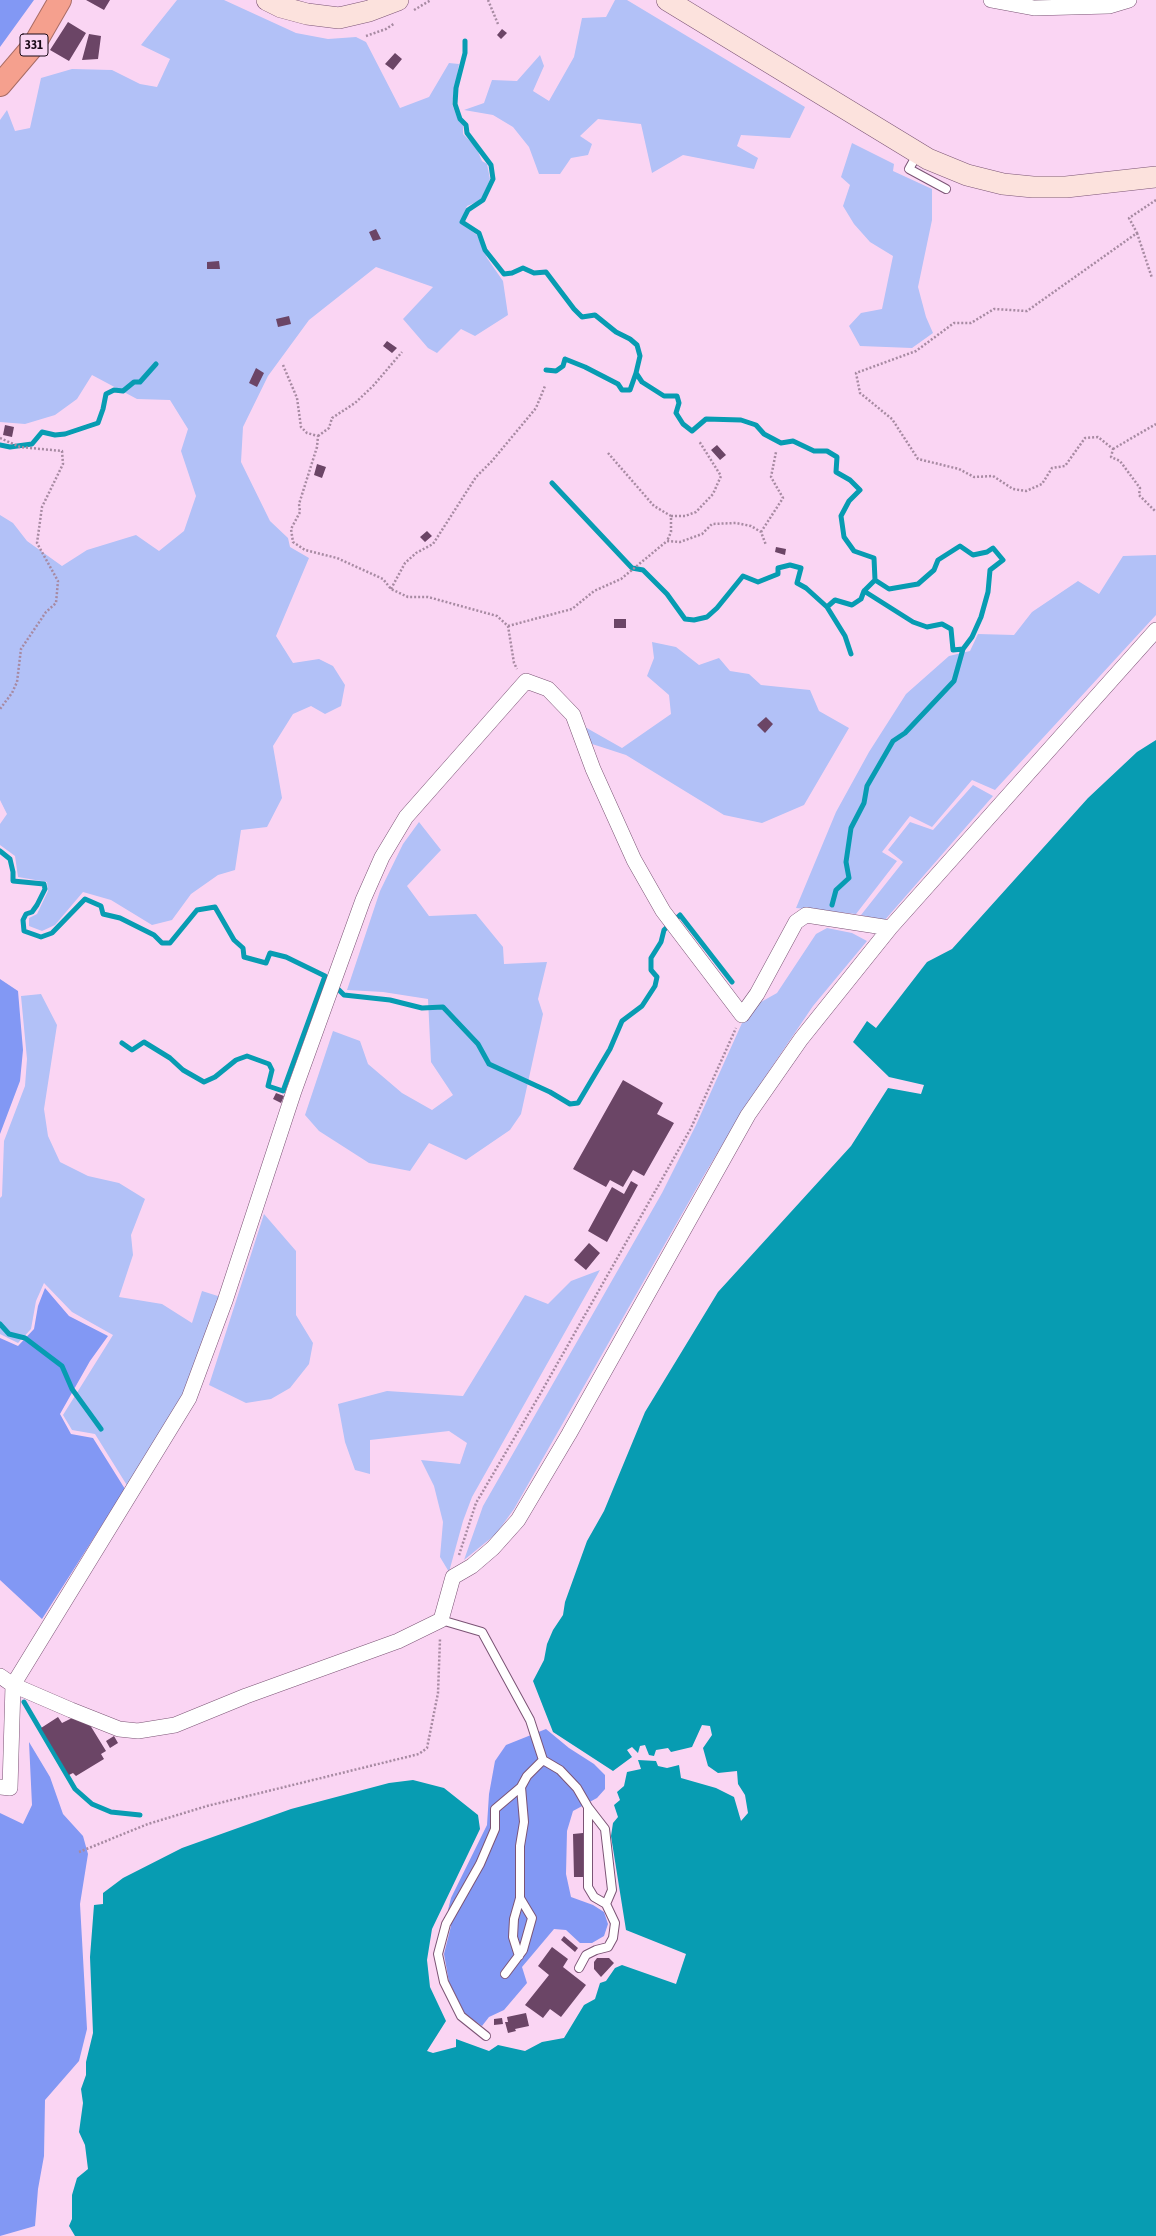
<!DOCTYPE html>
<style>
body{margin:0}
canvas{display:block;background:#fad5f3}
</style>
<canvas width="1156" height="2236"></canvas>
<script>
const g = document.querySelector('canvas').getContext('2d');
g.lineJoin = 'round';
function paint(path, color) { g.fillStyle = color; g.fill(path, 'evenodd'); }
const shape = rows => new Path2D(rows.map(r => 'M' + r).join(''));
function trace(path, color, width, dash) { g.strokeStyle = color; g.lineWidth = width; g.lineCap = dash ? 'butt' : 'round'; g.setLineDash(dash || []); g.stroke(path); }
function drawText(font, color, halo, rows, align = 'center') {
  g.font = font + ' "Asap Condensed",sans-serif'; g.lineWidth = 4; g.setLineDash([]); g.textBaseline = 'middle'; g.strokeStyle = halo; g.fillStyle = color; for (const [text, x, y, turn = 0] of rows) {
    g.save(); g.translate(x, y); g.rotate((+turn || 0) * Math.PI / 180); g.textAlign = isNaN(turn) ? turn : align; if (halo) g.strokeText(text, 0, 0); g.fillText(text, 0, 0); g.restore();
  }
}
paint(shape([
 [177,0,224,0,296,33,328,39,356,37,366,42,400,108,429,97,449,63,459,64,452,104,458,120,463,125,463,134,476,147,482,161,487,164,490,179,481,200,467,206,460,223,477,235,487,258,503,281,508,315,475,336,461,329,437,353,428,348,403,319,433,287,376,267,309,320,268,376,243,427,241,462,270,521,288,538,290,547,309,558,276,636,293,663,319,659,333,666,345,685,341,706,325,714,311,706,293,714,273,746,282,798,267,827,241,830,235,870,218,875,191,894,172,920,152,925,111,900,83,892,55,925,42,931,29,926,29,918,37,914,48,891,47,882,18,877,15,856,0,845,0,824,7,814,0,800,0,515,13,523,27,541,62,566,87,550,136,535,159,551,184,531,196,496,181,451,188,429,170,400,137,399,92,375,77,399,55,415,25,424,0,422,0,120,7,110,15,131,30,128,41,78,72,69,112,70,140,84,157,87,170,59,141,45],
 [615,0,627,0,805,107,790,138,741,135,737,146,758,158,754,169,683,155,652,173,641,124,598,119,580,136,592,144,588,155,571,158,560,174,539,174,529,147,513,127,493,115,464,110,484,103,492,80,517,81,540,55,544,66,533,91,549,101,574,57,582,18,606,17],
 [852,143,894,164,893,171,932,189,932,220,918,287,926,317,933,333,912,348,860,346,849,326,861,313,882,309,893,256,870,242,854,224,843,206,850,185,841,177],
 [1156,555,1156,615,995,790,972,780,932,827,910,816,882,852,897,861,856,914,796,908,836,812,869,752,906,694,949,656,970,651,978,634,1014,635,1032,612,1078,581,1099,594,1123,556],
 [652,642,676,647,699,665,719,658,730,671,749,674,761,685,810,690,819,711,849,728,804,805,762,823,724,815,626,755,589,743,585,727,622,748,671,714,669,695,647,676,654,658],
 [973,785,993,796,884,921,861,915,903,862,888,850,910,822,933,830],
 [419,822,441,850,407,886,429,916,476,914,503,947,504,964,547,962,538,999,543,1014,521,1114,510,1130,466,1160,429,1143,410,1171,369,1163,319,1131,305,1115,333,1031,360,1041,368,1064,402,1093,432,1110,453,1095,431,1062,428,999,383,992,347,990,380,891,403,844],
 [827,928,852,933,867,941,813,1006,746,1105,703,1177,514,1509,496,1534,464,1560,483,1506,662,1193,696,1125,742,1023,752,1007,777,993,816,934],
 [41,994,57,1025,44,1109,48,1136,60,1162,88,1176,119,1183,145,1199,131,1235,133,1255,119,1297,162,1304,192,1323,202,1291,221,1297,180,1402,128,1487,95,1434,72,1430,63,1415,113,1335,72,1312,44,1283,36,1301,31,1329,18,1343,0,1334,0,1198,2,1196,4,1141,25,1086,27,1059,21,996],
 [264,1214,296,1251,296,1315,313,1343,309,1364,290,1388,271,1399,246,1403,209,1385],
 [600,1270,472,1497,463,1521,449,1572,440,1557,443,1522,434,1486,421,1460,460,1464,467,1443,449,1431,370,1440,370,1474,355,1470,345,1442,338,1404,387,1391,463,1396,525,1295,548,1304,571,1281]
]), '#b2c1f7');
paint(shape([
 [0,0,34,0,0,47],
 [0,979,18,991,23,1050,20,1081,0,1134],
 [45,1288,69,1316,108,1336,90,1361,60,1414,71,1434,93,1438,125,1489,42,1619,0,1580,0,1338,18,1346,34,1329,38,1306],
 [546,1729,569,1748,594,1764,605,1775,605,1789,597,1798,573,1811,567,1831,566,1874,571,1897,593,1905,604,1912,608,1924,604,1936,592,1943,580,1943,566,1930,554,1929,522,1967,527,1983,504,2010,489,2017,482,2026,465,2014,449,1982,444,1954,451,1926,448,1910,451,1898,487,1825,489,1794,495,1761,506,1745],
 [29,1742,50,1777,63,1814,83,1836,88,1854,80,1904,87,2029,79,2061,45,2100,44,2156,38,2189,35,2226,0,2236,0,1813,23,1824,32,1805]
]), '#8298f4');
paint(shape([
 [1156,740,1156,2236,75,2236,69,2226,72,2219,72,2195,77,2178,88,2169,85,2145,79,2132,83,2103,81,2089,86,2075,86,2062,93,2033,90,1957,94,1905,103,1904,103,1893,123,1878,182,1848,291,1809,389,1783,413,1780,444,1788,478,1815,480,1829,432,1929,427,1960,430,1987,446,2021,427,2051,433,2053,456,2047,456,2039,489,2051,498,2045,525,2051,542,2042,564,2038,584,2005,595,1999,600,1983,606,1981,615,1968,622,1965,676,1984,686,1954,626,1930,611,1836,613,1823,618,1817,614,1805,620,1800,617,1792,624,1786,627,1772,641,1769,638,1760,656,1761,658,1766,667,1768,679,1765,681,1778,716,1788,734,1797,741,1821,748,1813,745,1795,738,1784,737,1771,718,1773,708,1766,703,1748,712,1735,710,1726,702,1725,692,1747,671,1752,668,1748,656,1750,654,1756,649,1755,645,1745,640,1746,638,1753,632,1747,627,1750,632,1757,613,1771,553,1732,533,1681,544,1660,547,1644,553,1630,563,1615,565,1602,587,1541,604,1511,645,1412,718,1292,851,1146,888,1088,921,1094,924,1085,889,1077,853,1042,867,1021,876,1028,927,962,952,949,1088,798,1137,752]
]), '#079cb2');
trace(shape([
 [465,41,465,53,456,88,455,104,460,119,466,125,467,133,491,165,493,179,483,200,468,210,462,222,479,233,485,250,504,274,512,273,523,268,534,273,546,272,574,309,582,317,595,315,616,332,630,339,637,345,640,356,636,373,642,382,664,396,677,396,679,403,676,413,683,424,692,431,706,419,741,420,756,425,764,434,781,443,793,441,814,451,827,451,837,457,836,472,850,480,860,490,849,501,841,516,844,537,854,551,874,558,875,580],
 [546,370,556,371,563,366,565,359,585,367,618,384,622,390,630,390,636,373],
 [0,445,10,447,32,444,42,432,55,435,65,434,98,423,103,409,106,394,114,390,123,391,134,382,140,382,156,364],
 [552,483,632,568,643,570,667,594,685,619,694,620,707,617,717,608,743,576,758,582,778,574,778,568,790,565,801,568,797,583,806,588,827,607,835,600,852,605,861,599,864,591,875,580,889,589,918,584,934,570,938,560,960,546,973,555,987,552,993,548,1003,560,990,570,988,592,981,617,972,637,963,649,954,681,905,733,893,741,867,786,864,803,851,828,846,862,849,878,836,890,832,905],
 [864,591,913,622,927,627,942,624,951,629,953,650,963,649],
 [827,607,845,636,851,654],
 [0,851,10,859,13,872,13,881,44,884,45,889,37,905,32,912,26,914,23,920,24,931,41,937,52,933,85,899,101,906,103,914,120,918,154,935,162,943,170,943,197,910,215,907,234,940,243,948,244,957,266,963,270,953,286,957,325,976,344,995,390,1000,422,1008,443,1007,478,1044,489,1064,550,1092,570,1104,578,1103,610,1049,622,1021,642,1006,655,986,657,977,651,970,651,958,661,942,664,930,680,915,732,982],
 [122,1043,132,1050,144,1042,170,1058,183,1070,204,1082,215,1077,236,1060,247,1056,269,1064,272,1070,268,1086,283,1091,325,976],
 [0,1324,9,1334,25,1338,62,1366,72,1389,101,1429],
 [24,1702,75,1789,92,1804,111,1812,140,1815]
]), '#079cb2', 5);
paint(shape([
 [86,0,110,0,104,10],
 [68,22,86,33,69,61,50,50],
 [502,29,507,33,501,39,497,35],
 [89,34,101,36,98,59,82,60],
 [395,53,402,59,393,70,385,64],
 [376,229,381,239,373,241,369,232],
 [219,261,220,269,207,269,207,262],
 [289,316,291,324,278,327,276,319],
 [387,341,397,348,392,353,383,346],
 [256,368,264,373,257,387,249,383],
 [5,425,14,427,12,437,3,435],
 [717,445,726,455,720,460,711,450],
 [317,464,326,467,322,478,314,475],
 [427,531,432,536,425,542,420,537],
 [776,547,786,549,785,555,775,552],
 [614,619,626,619,626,628,614,628],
 [766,717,773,724,765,733,757,725],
 [623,1080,663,1103,657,1114,674,1123,644,1176,633,1170,623,1187,610,1180,606,1187,573,1169],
 [276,1093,284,1096,281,1103,273,1099],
 [631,1181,638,1185,607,1242,588,1231,612,1187,624,1194],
 [589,1243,600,1253,586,1270,574,1260],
 [58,1717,62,1723,72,1718,90,1725,106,1751,101,1754,104,1759,76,1776,73,1773,69,1775,41,1728],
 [114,1736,118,1743,110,1748,106,1741],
 [583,1833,584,1877,574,1877,573,1834],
 [564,1936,578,1948,575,1952,561,1940],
 [552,1947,568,1959,563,1967,586,1985,561,2017,550,2009,543,2018,525,2005,549,1975,538,1966],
 [597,1958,609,1958,614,1963,601,1977,594,1969,594,1962],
 [526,2013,529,2026,515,2029,516,2031,508,2033,505,2022,508,2022,507,2017],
 [502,2018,503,2024,494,2025,494,2019]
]), '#6b4566');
const lane = shape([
 [918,153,909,169,946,189],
 [441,1620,482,1632,530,1720,543,1760,560,1770,577,1788,588,1807,588,1887,594,1897,606,1904,615,1923,613,1938,608,1947,596,1950,586,1955,579,1968],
 [588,1807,605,1829,612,1890,606,1904],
 [519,1956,513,1937,514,1919,520,1898],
 [505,1974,523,1950,532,1918,520,1898,520,1846,524,1822,521,1787,527,1776,543,1760],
 [486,2036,461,2016,444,1982,438,1954,446,1924,480,1864,495,1829,495,1809,521,1787]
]);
const street = shape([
 [991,0,1034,8,1109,6,1129,0],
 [0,1676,13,1685,71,1710,119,1729,138,1731,175,1725,246,1696,398,1641,441,1620,453,1577,472,1566,493,1548,518,1520,569,1434,748,1115,801,1039,890,928,1156,630],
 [0,1787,10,1788,13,1685,189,1398,225,1301,294,1091,363,900,382,857,406,817,526,681,548,689,573,715,593,769,634,860,663,911,742,1015,757,994,796,922,806,915,890,928]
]);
const secondary = shape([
 [267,0,281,7,307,14,339,18,369,11,398,0],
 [667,0,928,159,967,175,1003,184,1033,187,1066,187,1156,177]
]);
const highway = shape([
 [0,85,34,45,60,0]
]);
trace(lane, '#7b5475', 10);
trace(street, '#7b5475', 16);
trace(secondary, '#7b5475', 22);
trace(highway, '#a86c65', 24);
trace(shape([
 [488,0,498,24],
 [414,10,431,0],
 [366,36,386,29,395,23],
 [1156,200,1129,218,1137,233,1027,311,994,309,971,323,954,323,916,351,856,373,860,393,892,419,918,459,959,469,974,477,993,476,1013,489,1026,491,1042,484,1052,468,1065,466,1085,438,1098,437,1113,449,1111,457,1120,461,1140,488,1139,495,1156,512],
 [1137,233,1152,278],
 [283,365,297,398,301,427,307,433,318,436,317,447,299,504,300,512,291,529,293,542,305,550,337,558,383,579,391,589,408,597,428,597,497,616,508,626,514,663,517,669],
 [318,436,329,428,332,418,355,403,373,386,402,352],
 [0,438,20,447,62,451,63,464,42,507,37,543,58,581,56,603,46,612,21,649,17,682,12,693,0,709],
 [1113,449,1156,424],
 [608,453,654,506,671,516,671,532,667,541],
 [671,516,685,516,696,512,713,494,721,476,699,441],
 [761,532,783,498,771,477,776,452],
 [391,589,405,563,416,553,433,544,476,477,492,461,536,408,545,386],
 [508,626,572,609,594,591,621,579,667,541,680,542,702,534,712,524,736,523,751,526,761,532,766,545],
 [459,1555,476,1503,539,1396,691,1128,736,1028],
 [79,1852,148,1824,207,1806,419,1754,427,1748,438,1693,440,1639]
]), '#a78aa2', 2.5, [2, 2]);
trace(lane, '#fff', 8);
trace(street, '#fff', 15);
trace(secondary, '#fce2dd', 21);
trace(highway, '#f5a08e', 22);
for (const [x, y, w] of [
 [34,45,28]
]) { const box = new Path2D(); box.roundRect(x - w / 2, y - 11, w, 22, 3); g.fillStyle = '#fad5f3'; g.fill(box); trace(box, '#1a0a18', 1); }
drawText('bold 13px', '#1a0a18', null, [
 ["331",34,45]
]);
</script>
